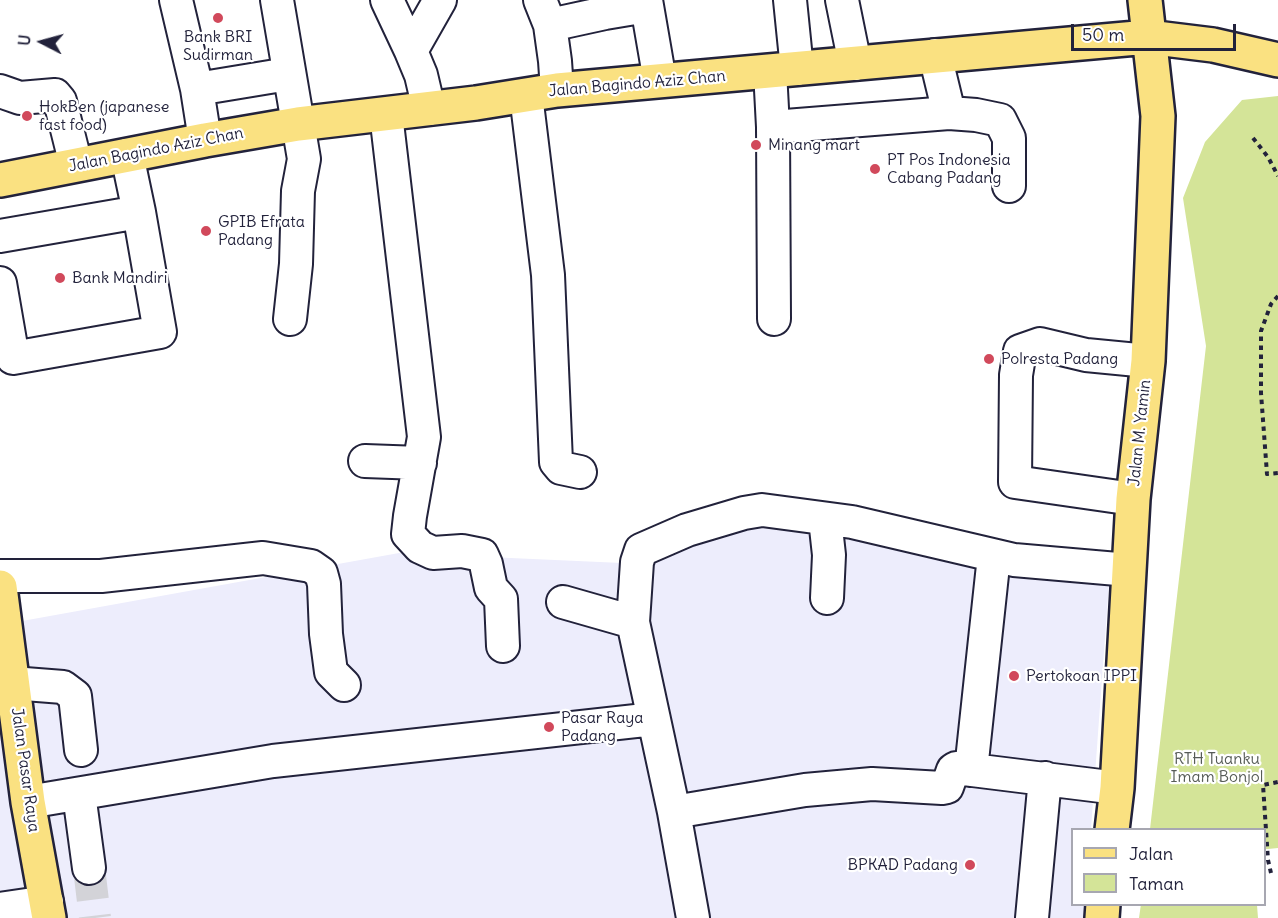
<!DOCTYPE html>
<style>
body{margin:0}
#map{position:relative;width:1278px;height:918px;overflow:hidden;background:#fff;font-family:Delius,sans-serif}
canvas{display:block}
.legend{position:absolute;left:1071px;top:828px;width:195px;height:78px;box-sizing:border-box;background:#fff;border:2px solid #a7a7b1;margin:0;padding:8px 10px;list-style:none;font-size:18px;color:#22223b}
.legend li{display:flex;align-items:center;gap:12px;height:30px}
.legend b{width:30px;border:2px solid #a7a7b1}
.north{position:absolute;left:12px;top:12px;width:60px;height:60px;-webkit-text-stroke:4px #fff;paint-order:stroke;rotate:276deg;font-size:16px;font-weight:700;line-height:24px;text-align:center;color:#22223b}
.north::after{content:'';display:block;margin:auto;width:21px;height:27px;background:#22223b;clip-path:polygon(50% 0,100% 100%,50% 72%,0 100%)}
.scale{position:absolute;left:1071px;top:24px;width:165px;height:27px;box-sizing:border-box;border:3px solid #22223b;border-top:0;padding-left:8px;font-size:18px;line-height:21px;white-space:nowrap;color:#22223b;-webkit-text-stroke:4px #fff;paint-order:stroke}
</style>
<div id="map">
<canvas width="1278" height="918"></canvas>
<ul class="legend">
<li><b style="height:8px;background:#fae181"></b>Jalan</li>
<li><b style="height:16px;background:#d4e498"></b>Taman</li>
</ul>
<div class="north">U</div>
<div class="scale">50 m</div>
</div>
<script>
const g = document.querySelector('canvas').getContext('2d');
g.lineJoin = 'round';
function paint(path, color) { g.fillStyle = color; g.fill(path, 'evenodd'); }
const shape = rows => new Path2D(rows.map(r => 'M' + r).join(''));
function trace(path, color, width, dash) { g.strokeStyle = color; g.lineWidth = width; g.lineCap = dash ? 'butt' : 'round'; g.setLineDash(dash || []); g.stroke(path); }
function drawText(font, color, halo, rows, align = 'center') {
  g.font = font + ' Delius,sans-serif'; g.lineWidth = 4.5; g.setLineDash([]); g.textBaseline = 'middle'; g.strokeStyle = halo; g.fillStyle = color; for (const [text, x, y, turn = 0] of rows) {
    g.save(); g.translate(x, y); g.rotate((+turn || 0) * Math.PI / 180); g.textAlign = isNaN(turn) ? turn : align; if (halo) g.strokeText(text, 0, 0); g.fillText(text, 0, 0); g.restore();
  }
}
paint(shape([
 [735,504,1111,556,1091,829,1072,830,1072,904,1086,905,1085,918,0,918,0,625,399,553,622,563]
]), '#ededfc');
paint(shape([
 [1278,96,1278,848,1268,849,1265,849,1264,830,1150,829,1206,346,1183,198,1205,142,1242,100],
 [1141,904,1257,905,1258,918,1139,918]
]), '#d4e498');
trace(shape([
 [89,868,95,918]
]), '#d3d3d8', 32, [32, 16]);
const minor = shape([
 [176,0,197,89,205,140],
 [277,0,304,159,298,191,296,264,290,319],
 [387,0,411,51,421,75,429,109],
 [540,0,550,25,555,61,557,90],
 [646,0,660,81],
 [790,0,797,69],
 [842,0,855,64],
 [550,25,605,13,647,6],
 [411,51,440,0],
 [935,55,949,113],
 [770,71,773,127,774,319],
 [197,89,288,74],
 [0,91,20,98,55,95,60,101,76,165],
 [526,95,548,275,556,462,561,468,580,472],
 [386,114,424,437,410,516,408,534,420,547,433,553,462,551,482,555,486,564,491,588,501,599,503,646],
 [773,127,949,113,976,115,1000,120,1009,138,1009,186],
 [0,236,139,212],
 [0,283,13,358,160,332,139,212,127,155],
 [365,461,420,463],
 [1133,499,1015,482,1016,375,1020,351,1040,344,1086,355,1148,361],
 [825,519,829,555,827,598],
 [0,576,101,576,263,558,311,566,321,573,324,584,326,634,331,672,344,685],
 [563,602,633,622],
 [12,683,63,687,75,696,81,750],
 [971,770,994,556],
 [79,794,89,868],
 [28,802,273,761,654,719],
 [674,812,805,790,872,784,942,788,947,787,953,770,956,768,1117,788],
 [0,909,47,902],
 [693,918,674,812,633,622,637,562,641,550,687,530,744,513,762,510,852,522,1014,560,1129,570],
 [1032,918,1045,778]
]);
const major = shape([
 [0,180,205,140,298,124,476,103,557,90,1148,37,1213,45,1278,60],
 [0,587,28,802,49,918],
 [1112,830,1117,788,1133,499,1148,361,1158,116,1145,0],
 [1102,918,1103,904]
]);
trace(minor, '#22223b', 36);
trace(major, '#22223b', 38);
trace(shape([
 [1253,138,1268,157,1278,176],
 [1278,296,1271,304,1261,331,1261,393,1267,474,1278,473],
 [1271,873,1268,860,1263,785,1278,782]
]), '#22223b', 4, [4.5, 4.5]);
trace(minor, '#fff', 32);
trace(major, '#fae181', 33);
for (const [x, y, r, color] of [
 [218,18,6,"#d1495b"],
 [27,116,6,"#d1495b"],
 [756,145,6,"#d1495b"],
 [875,169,6,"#d1495b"],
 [206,231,6,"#d1495b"],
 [60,278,6,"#d1495b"],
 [989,359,6,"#d1495b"],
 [1014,676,6,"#d1495b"],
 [549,727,6,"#d1495b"],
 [970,865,6,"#d1495b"]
]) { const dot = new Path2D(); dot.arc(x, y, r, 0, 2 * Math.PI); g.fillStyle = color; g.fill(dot); trace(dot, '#fff', 2); }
drawText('16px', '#22223b', '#fff', [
 ["Bank BRI",218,37,"center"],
 ["Sudirman",218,55,"center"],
 ["HokBen (japanese",39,107],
 ["fast food)",39,125],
 ["Minang mart",768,145],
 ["PT Pos Indonesia",887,160],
 ["Cabang Padang",887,178],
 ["GPIB Efrata",218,222],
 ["Padang",218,240],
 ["Bank Mandiri",72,278],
 ["Polresta Padang",1001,359],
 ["Pertokoan IPPI",1026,676],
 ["Pasar Raya",561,718],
 ["Padang",561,736],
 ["BPKAD Padang",958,865,"right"]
], 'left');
drawText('16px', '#22223b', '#fff', [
 ["Jalan Bagindo Aziz Chan",637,84,-5],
 ["Jalan Bagindo Aziz Chan",156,150,-11],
 ["Jalan M. Yamin",1140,433,-84],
 ["Jalan Pasar Raya",25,770,82]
]);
drawText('16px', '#575c57', '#fff', [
 ["RTH Tuanku",1217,759],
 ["Imam Bonjol",1217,777]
]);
</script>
